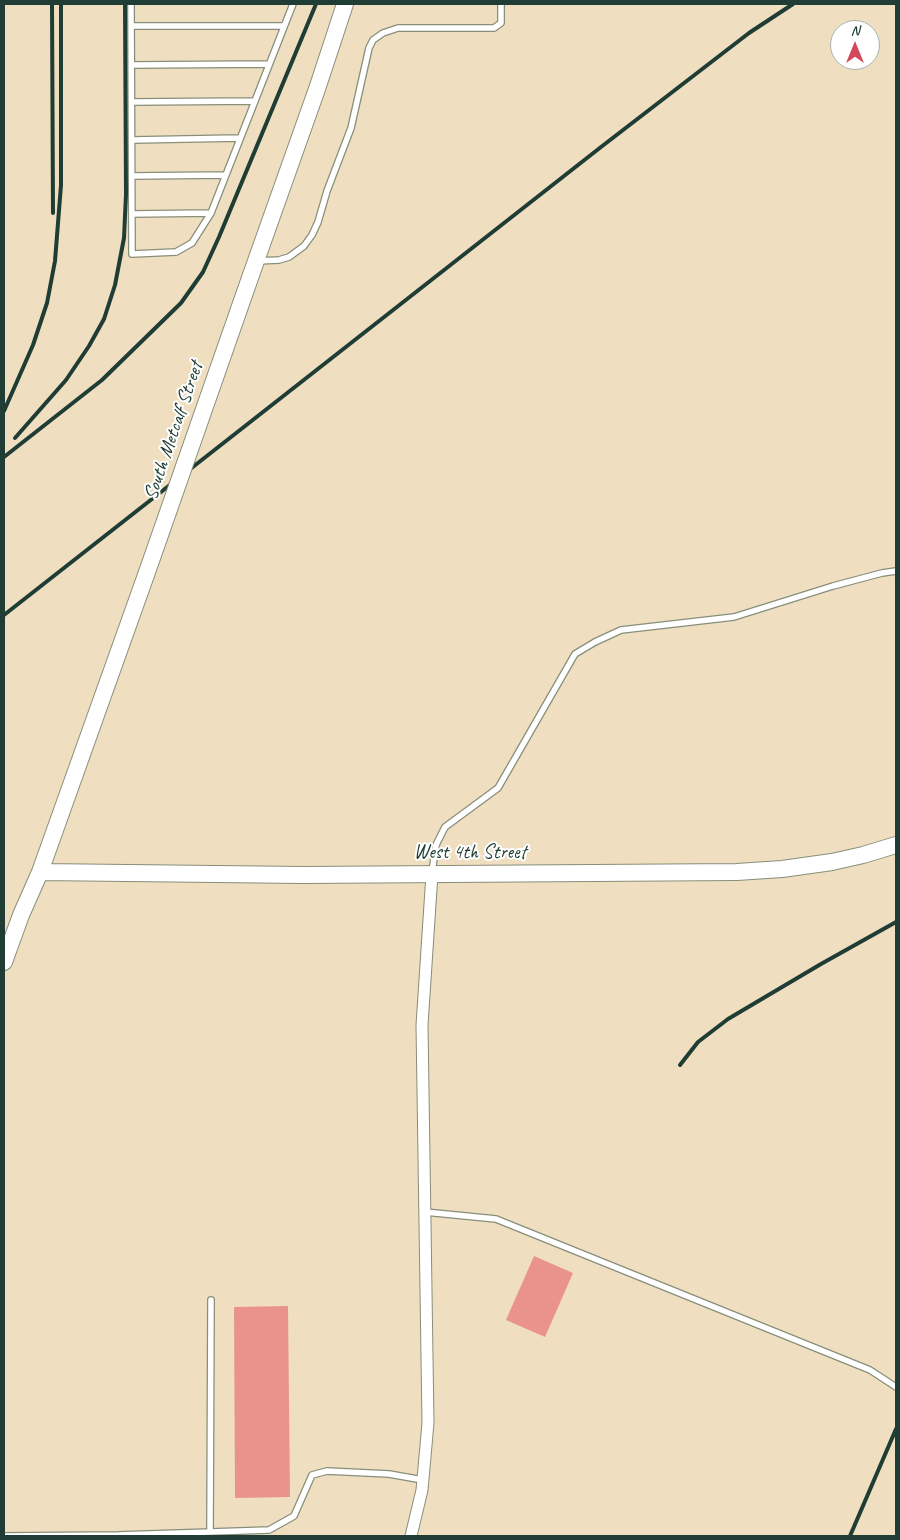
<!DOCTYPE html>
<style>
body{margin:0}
#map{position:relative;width:900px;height:1540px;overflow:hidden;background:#efdfc0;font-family:Caveat,sans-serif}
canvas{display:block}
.frame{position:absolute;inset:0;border:5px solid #1f3d34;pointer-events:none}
.north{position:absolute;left:830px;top:20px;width:50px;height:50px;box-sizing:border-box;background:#fff;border:1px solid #a5b1ae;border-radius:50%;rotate:0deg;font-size:14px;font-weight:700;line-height:20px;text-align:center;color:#1f3d34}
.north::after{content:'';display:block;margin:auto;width:18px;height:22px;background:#d1495b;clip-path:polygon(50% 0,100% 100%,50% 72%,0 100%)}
</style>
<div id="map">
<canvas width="900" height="1540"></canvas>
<div class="frame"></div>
<div class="north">N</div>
</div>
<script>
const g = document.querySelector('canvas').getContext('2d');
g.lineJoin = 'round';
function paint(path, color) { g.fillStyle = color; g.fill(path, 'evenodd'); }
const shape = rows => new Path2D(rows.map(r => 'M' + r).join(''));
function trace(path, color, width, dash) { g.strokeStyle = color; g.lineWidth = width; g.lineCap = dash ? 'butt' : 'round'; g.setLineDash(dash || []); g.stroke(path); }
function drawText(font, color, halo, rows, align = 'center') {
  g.font = font + ' Caveat,sans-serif'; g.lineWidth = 4; g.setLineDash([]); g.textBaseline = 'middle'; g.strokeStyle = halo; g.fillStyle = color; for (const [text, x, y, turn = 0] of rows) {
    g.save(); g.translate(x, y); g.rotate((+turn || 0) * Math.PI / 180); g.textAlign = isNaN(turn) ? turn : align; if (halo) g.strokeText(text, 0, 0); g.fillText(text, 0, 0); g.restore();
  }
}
paint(shape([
 [534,1256,573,1273,545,1337,506,1320],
 [288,1306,290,1497,235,1498,234,1307]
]), '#ea938c');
const lane = shape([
 [131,4,132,254,176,252,192,243,211,213,293,4],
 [131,26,284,26],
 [132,65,269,64],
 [132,102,255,101],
 [132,140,240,138],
 [132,176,225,175],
 [132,214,211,213],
 [257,261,279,260,289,257,304,246,312,235,318,222,327,191,351,128,369,48,373,40,383,33,398,28,494,28,501,23,501,4],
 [432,872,436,845,445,827,498,788,575,654,595,642,621,630,734,617,833,586,882,573,896,571],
 [425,1212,496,1219,870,1370,896,1387],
 [210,1532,269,1530,294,1516,312,1475,327,1471,389,1474,423,1480],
 [4,1536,118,1535,210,1532,211,1300]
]);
const street = shape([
 [411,1536,422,1490,428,1423,422,1025,432,874]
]);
const secondary = shape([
 [251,275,317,89,345,4],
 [40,872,303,875,737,872,782,869,832,862,863,855,896,845],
 [4,962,21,915,40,872,146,575]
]);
trace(lane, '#878e7a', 8);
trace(street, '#878e7a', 13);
trace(secondary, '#878e7a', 18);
trace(lane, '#fff', 5.5);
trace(street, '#fff', 11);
trace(secondary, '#fff', 16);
trace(shape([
 [52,4,53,213],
 [4,411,33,345,47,303,55,261,61,185,61,4],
 [15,438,66,380,89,346,104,319,115,285,124,238,126,194,125,4],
 [4,457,102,380,181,303,203,272,219,237,316,4],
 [4,615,601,147,749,33,793,4],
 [680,1065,698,1042,728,1019,821,964,896,922],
 [850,1536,896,1429]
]), '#1f3d34', 4);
const secondaryBridge = shape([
 [146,575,251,275]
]);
trace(secondaryBridge, '#878e7a', 18, []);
trace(secondaryBridge, '#fff', 16);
drawText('20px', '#1f3d34', '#fff', [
 ["South Metcalf Street",174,431,-71],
 ["West 4th Street",470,853]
]);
</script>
